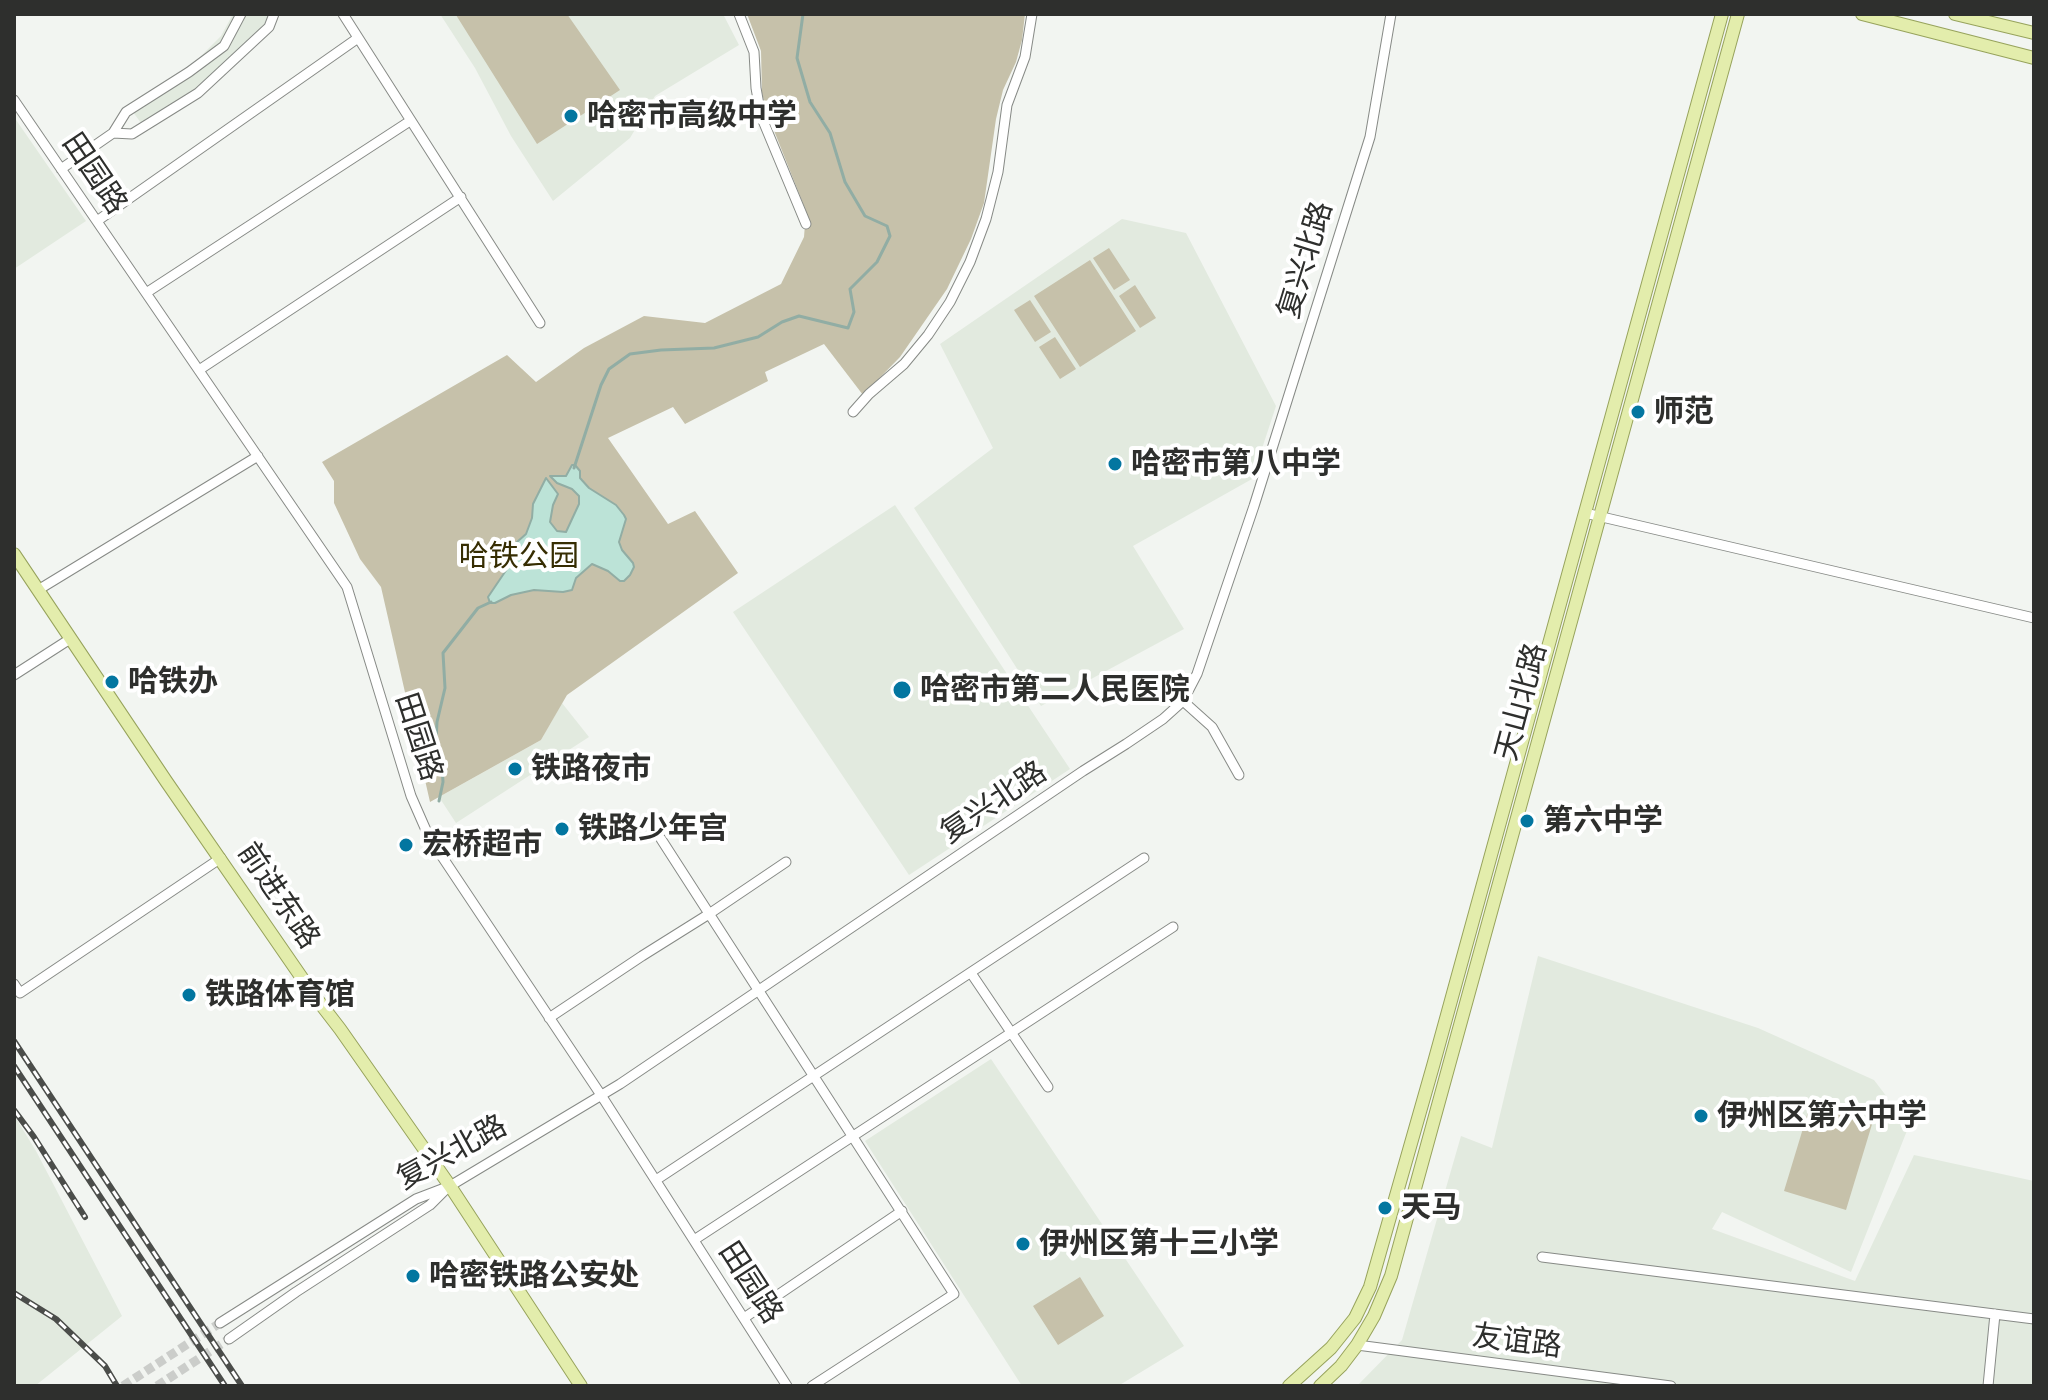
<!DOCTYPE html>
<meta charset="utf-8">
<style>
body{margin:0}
#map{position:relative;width:2048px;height:1400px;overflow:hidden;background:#f2f5f1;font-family:"PT Sans Narrow",sans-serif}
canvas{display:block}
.frame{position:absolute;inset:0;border:16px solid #2e2f2d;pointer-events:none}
</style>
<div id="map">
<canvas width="2048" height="1400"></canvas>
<div class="frame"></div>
</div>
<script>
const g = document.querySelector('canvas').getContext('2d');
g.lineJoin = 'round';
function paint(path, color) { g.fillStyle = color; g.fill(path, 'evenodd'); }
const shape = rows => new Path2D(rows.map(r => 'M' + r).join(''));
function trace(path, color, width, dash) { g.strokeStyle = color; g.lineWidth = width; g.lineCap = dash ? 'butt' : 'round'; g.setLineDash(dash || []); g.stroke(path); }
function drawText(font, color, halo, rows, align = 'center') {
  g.font = font + ' "PT Sans Narrow","Noto Sans SC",sans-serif'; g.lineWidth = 8; g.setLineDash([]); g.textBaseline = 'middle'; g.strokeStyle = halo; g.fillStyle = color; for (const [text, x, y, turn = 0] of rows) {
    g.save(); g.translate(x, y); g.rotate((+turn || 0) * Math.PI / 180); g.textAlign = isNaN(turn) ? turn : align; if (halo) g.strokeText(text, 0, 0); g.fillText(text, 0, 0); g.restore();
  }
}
paint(shape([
 [233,14,279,14,271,28,233,63,144,127,130,108,182,75,221,36],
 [440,14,723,14,739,45,655,96,630,138,553,201,511,136,475,68],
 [14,117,86,221,14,269],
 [1122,219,1186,233,1276,406,1252,479,1133,546,1184,629,1041,706,914,508,993,448,940,344],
 [895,505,1070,769,909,875,733,612],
 [562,703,589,737,456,823,439,797,541,740],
 [1538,956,1758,1028,1874,1080,1887,1097,1895,1114,1912,1118,1851,1272,1722,1212,1712,1229,1855,1281,1914,1155,2034,1181,2034,1386,1357,1386,1402,1340,1461,1136,1492,1148],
 [991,1059,1184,1346,1118,1386,1022,1386,865,1141],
 [14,1115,36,1151,122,1316,35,1386,14,1386]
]), '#e2eadf');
paint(shape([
 [567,14,620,90,537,144,456,15],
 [747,14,1025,14,1022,40,1016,62,1003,90,996,119,984,203,971,239,947,289,900,357,863,395,824,344,765,372,768,381,685,424,673,407,608,438,668,524,695,511,738,573,567,695,541,740,430,802,381,587,360,559,334,503,334,481,322,462,507,355,536,382,584,348,644,316,705,323,781,284,804,237,806,211,767,113,762,93,761,51],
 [1109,248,1130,280,1114,290,1093,258],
 [1090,260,1136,331,1080,367,1034,296],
 [1135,285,1156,318,1140,328,1119,296],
 [1030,300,1051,332,1035,342,1014,310],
 [1055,337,1076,369,1060,379,1039,347],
 [1811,1102,1873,1121,1846,1210,1784,1191],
 [1080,1277,1104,1316,1058,1345,1033,1306]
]), '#c6c1aa');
const water = shape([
 [572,465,575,465,580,471,580,478,589,488,616,505,624,515,626,519,619,542,622,550,633,563,634,567,630,575,624,581,620,581,608,571,592,564,576,578,572,590,563,592,534,590,511,595,495,603,490,603,488,597,511,563,517,542,526,534,532,518,533,504,546,478,558,494,553,505,550,522,557,531,566,532,579,504,579,496,572,489,557,483,550,476,566,476,572,465]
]);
paint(water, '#bce3d7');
trace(water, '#91ada4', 2);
trace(shape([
 [574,468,601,385,609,369,630,354,661,350,714,348,758,337,782,322,799,316,848,328,854,312,850,289,877,262,890,236,887,226,865,216,845,182,830,133,810,102,797,58,803,14],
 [439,801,443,782,442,767,435,759,437,722,445,688,443,653,478,608,491,602]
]), '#91ada4', 3);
trace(shape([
 [123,1386,220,1323],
 [157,1386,229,1339]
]), '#cbcdca', 9, [9, 4.5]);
const minor = shape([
 [343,14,540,323],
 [739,14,754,52,756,88,761,116,806,224],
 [14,100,347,587,411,796,429,837,601,1095,787,1386],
 [113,133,126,112,189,72,224,46,241,14],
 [61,169,113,133,132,134,198,93,269,27,274,14],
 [97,221,358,38],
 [146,293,410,121],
 [199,370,461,197],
 [853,412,869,394,904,364,928,335,950,302,970,262,986,219,998,172,1007,105,1025,57,1032,14],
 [1585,513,2034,618],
 [38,590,258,456],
 [14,675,70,639],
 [1183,701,1212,727,1239,775],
 [661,839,954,1294,812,1386],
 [971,973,1048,1087],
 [14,984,20,993,221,858],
 [549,1018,642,956,709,914,786,862],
 [656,1180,1144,858],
 [694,1240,1173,927],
 [1542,1257,2034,1319],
 [744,1318,902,1211],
 [220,1323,416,1199,450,1186,620,1084,1083,771,1126,744,1163,719,1183,701,1197,674,1254,506,1370,137,1391,14],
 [229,1339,296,1292,430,1205,447,1188],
 [1357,1345,1671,1386],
 [1988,1386,1995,1314]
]);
const major = shape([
 [1862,14,2034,58],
 [1955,14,2034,33],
 [14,554,166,781,313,994,340,1029,450,1186,581,1386],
 [1289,1386,1331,1348,1355,1318,1370,1287,1433,1066,1722,14],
 [1320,1386,1341,1366,1357,1345,1374,1316,1391,1276,1738,14]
]);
trace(minor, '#878a86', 11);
trace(major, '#97a35c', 14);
trace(minor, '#fff', 9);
trace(major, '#e3edac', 12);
const rail = shape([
 [14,1041,242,1386],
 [14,1066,225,1386],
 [14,1110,34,1137,85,1217],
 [14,1293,56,1319,105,1366,117,1386]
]);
trace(rail, '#4b4d4a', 6);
trace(rail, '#fff', 3, [9]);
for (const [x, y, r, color] of [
 [571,116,8,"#0376a0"],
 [1638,412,8,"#0376a0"],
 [1115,464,8,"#0376a0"],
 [112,682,8,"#0376a0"],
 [902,690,10,"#0376a0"],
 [515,769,8,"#0376a0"],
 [1527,821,8,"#0376a0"],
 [562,829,8,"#0376a0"],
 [406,845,8,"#0376a0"],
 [189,995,8,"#0376a0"],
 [1701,1116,8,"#0376a0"],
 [1385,1208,8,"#0376a0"],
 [1023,1244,8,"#0376a0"],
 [413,1276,8,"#0376a0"]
]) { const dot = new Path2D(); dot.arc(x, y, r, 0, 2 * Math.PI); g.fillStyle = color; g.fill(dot); trace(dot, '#fff', 3); }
drawText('bold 30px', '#2e2f2d', '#fff', [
 ["哈密市高级中学",587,116],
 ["师范",1654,412],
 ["哈密市第八中学",1131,464],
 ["哈铁办",128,682],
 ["哈密市第二人民医院",920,690],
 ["铁路夜市",531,769],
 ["第六中学",1543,821],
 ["铁路少年宫",578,829],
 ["宏桥超市",422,845],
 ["铁路体育馆",205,995],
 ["伊州区第六中学",1717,1116],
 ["天马",1401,1208],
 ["伊州区第十三小学",1039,1244],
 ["哈密铁路公安处",429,1276]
], 'left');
drawText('30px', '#2e2f2d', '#fff', [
 ["田园路",94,174,56],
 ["复兴北路",1306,260,-73],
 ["天山北路",1522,702,-75],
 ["田园路",418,737,72],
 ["复兴北路",994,803,-34],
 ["前进东路",278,896,56],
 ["复兴北路",452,1153,-29],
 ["田园路",750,1283,57],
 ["友谊路",1517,1342,7]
]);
drawText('30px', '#362d02', '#fff', [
 ["哈铁公园",519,557]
]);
</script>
